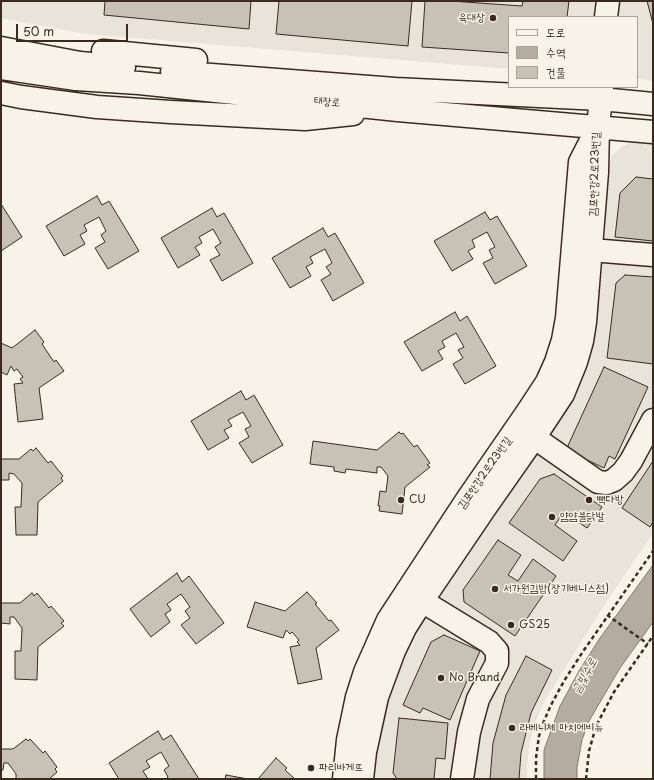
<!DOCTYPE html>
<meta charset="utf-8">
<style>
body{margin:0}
#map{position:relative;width:654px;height:780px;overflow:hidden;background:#f7f3e8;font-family:"Playpen Sans","Poor Story",sans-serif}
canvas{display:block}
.frame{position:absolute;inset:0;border:2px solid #3b2a1e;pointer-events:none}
.legend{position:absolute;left:508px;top:16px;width:130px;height:72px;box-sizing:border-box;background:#f7f3e8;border:1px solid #aca397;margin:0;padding:5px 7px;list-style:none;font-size:12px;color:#3b2a1e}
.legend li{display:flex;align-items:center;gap:8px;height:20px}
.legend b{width:20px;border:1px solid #aca397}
.scale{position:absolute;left:16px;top:24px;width:112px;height:18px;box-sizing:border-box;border:2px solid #3b2a1e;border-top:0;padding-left:5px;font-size:12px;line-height:14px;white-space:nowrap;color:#3b2a1e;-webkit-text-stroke:3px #f7f3e8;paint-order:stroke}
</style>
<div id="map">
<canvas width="654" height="780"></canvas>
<div class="frame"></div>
<ul class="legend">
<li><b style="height:5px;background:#f7f3e8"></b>도로</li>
<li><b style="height:11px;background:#b4aca0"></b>수역</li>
<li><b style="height:11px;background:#c8c1b6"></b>건물</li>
</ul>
<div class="scale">50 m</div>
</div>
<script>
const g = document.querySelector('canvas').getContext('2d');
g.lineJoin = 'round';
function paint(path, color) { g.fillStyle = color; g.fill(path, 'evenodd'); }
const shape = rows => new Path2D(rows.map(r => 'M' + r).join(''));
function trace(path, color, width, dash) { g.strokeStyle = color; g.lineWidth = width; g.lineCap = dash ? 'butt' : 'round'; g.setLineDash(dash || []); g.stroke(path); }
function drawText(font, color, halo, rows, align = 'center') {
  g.font = font + ' "Playpen Sans","Poor Story",sans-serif'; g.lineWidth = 3; g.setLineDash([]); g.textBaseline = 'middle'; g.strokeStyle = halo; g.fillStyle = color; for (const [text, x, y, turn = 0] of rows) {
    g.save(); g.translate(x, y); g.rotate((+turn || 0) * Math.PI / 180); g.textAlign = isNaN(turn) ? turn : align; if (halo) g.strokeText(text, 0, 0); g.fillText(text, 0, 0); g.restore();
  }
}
paint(shape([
 [1,1,653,1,653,81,637,79,637,17,509,17,509,69,86,34,1,18],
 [636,141,653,143,653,533,601,610,544,702,535,723,530,740,527,765,527,779,374,779,374,767,382,722,393,683,411,646,422,624,451,579,565,414,584,372,591,351,596,324,605,233,607,170,612,156,623,146]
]), '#e9e4d9');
const water = shape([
 [653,565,653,622,620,668,589,721,582,740,577,767,577,779,544,779,544,750,560,706,579,671,600,638,653,565]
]);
paint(water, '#b4aca0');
trace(water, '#84786c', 1);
const building = shape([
 [105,1,251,1,249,29,104,15,105,1],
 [279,1,412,1,408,46,276,34,279,1],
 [425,1,451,1,522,6,523,1,569,1,567,17,509,17,509,53,422,47,425,1],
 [647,1,653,1,653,24,647,1],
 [636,177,653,179,653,241,615,237,620,193,636,177],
 [97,196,102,205,109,201,139,251,108,269,95,248,105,242,101,235,106,231,99,217,84,225,87,231,80,235,85,244,64,256,46,226,97,196],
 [1,204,22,237,1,251,1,204],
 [212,208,217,217,224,213,253,263,222,281,210,260,220,255,215,247,221,243,213,229,199,237,202,243,195,247,200,255,178,268,161,238,212,208],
 [485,212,490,220,497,216,527,266,495,284,483,263,493,258,489,250,495,247,487,232,472,240,475,247,468,251,473,259,452,271,434,241,485,212],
 [323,228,328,237,335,233,364,283,333,301,321,280,331,274,326,267,332,263,325,249,310,257,313,263,306,267,311,276,290,288,272,258,323,228],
 [625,275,653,277,653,364,607,358,616,283,625,275],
 [455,312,460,321,467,316,496,366,465,384,453,364,463,358,458,350,464,347,456,333,442,341,445,347,438,351,443,359,422,371,404,342,455,312],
 [35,330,44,342,42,344,54,362,56,360,64,371,39,388,43,419,18,422,14,384,23,383,20,379,23,377,17,369,14,371,11,366,7,375,1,372,1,343,12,348,35,330],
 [604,367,648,387,615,459,609,456,604,468,566,450,604,367],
 [241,391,246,400,254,395,283,445,252,463,239,443,249,437,245,429,251,426,243,412,228,420,232,426,224,430,229,438,208,450,191,421,241,391],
 [399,432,401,434,403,433,414,447,417,445,430,463,427,465,430,467,405,487,402,514,379,511,380,506,378,506,380,491,386,492,388,476,381,467,377,467,377,473,346,469,345,473,334,471,334,467,310,464,313,441,377,450,399,432],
 [36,448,48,463,51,461,63,476,61,478,63,481,38,502,37,535,16,535,15,507,21,507,22,483,14,474,9,473,9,480,1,480,1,459,19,459,31,449,33,451,36,448],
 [653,461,653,522,650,527,622,508,653,461],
 [554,474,602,507,587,528,564,512,555,525,577,541,563,561,509,523,540,479,554,474],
 [498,540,521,555,508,575,518,581,533,559,556,576,515,636,464,602,463,590,498,540],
 [177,573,182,582,189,576,224,623,196,644,181,625,190,618,185,611,190,607,181,594,167,604,171,610,165,614,170,622,151,637,130,609,177,573],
 [307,592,317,603,315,604,329,621,331,620,339,630,316,648,322,679,298,684,290,647,300,645,297,642,299,640,292,632,290,634,286,630,283,638,247,627,255,602,285,611,307,592],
 [32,593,34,596,37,593,49,608,51,606,64,621,61,623,64,626,38,647,37,680,15,679,15,651,21,651,22,628,14,617,10,617,10,624,1,623,1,603,20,603,32,593],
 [444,635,480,651,450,720,423,708,420,713,403,705,431,642,444,635],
 [526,656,552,670,531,713,521,753,519,779,490,779,493,743,506,695,526,656],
 [399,718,448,723,445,759,436,758,434,779,397,779,393,773,399,718],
 [158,731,163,740,171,735,199,779,166,779,168,777,164,770,169,766,161,752,146,761,150,767,143,771,148,779,119,779,109,763,158,731],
 [26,739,28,741,30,739,43,753,45,751,57,767,55,769,57,772,49,779,16,779,16,774,8,763,4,763,3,770,1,770,1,749,13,749,26,739],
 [276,758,287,768,285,770,295,779,258,779,276,758],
 [226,775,248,779,225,779,226,775]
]);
paint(building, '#c8c1b6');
trace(building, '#3b2a1e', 1);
const minor = shape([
 [606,17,608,1],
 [1,48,80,63,124,67],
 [103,51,196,60],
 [1,68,76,79,139,83,398,110,653,132],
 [172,72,395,89,601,99,653,104],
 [1,93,21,97,97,107,171,112,305,119,353,114],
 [591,250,653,255],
 [522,429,598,482,607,483,614,480,623,472,631,461,653,420],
 [409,593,489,642,497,651,497,663,478,699,469,732,462,779],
 [344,779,348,740,357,697,365,672,388,620,466,501,528,411,547,382,556,362,563,340,567,318,580,162,596,131],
 [362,779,365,752,377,697,394,651,405,628,422,601,485,508,534,438,563,394,576,362,582,341,585,322,597,172,598,127,602,87]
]);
trace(minor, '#3b2a1e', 25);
trace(shape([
 [607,615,648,644],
 [536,779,536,758,539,736,544,721,551,705,564,681,582,653,653,551],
 [586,779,589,751,596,726,614,692,653,636]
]), '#3b2a1e', 2.5, [4, 3]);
trace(minor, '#f7f3e8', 22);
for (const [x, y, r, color] of [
 [493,18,4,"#3b2a1e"],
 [401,500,4,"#3b2a1e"],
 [589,500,4,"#3b2a1e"],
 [552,517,4,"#3b2a1e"],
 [495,589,4,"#3b2a1e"],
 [511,625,4,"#3b2a1e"],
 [441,678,4,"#3b2a1e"],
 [512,728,4,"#3b2a1e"],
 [311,768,4,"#3b2a1e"]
]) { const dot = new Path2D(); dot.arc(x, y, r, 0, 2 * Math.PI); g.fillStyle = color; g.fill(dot); trace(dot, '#f7f3e8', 1.5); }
drawText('11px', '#3b2a1e', '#f7f3e8', [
 ["육대장",485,18,"right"],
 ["CU",409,500],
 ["빽다방",597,500],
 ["얌얌불닭발",560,517],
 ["서가원김밥(장기베니스점)",503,589],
 ["GS25",519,625],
 ["No Brand",449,678],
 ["라베니체 마치에비뉴",520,728],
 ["파리바게뜨",319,768]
], 'left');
drawText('11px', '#3b2a1e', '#f7f3e8', [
 ["태장로",327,102,6],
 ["김포한강2로23번길",595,174,-88],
 ["김포한강2로23번길",485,473,-55]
]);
drawText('italic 12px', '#5f5145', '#f7f3e8', [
 ["금빛수로",585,676,-61]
]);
</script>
